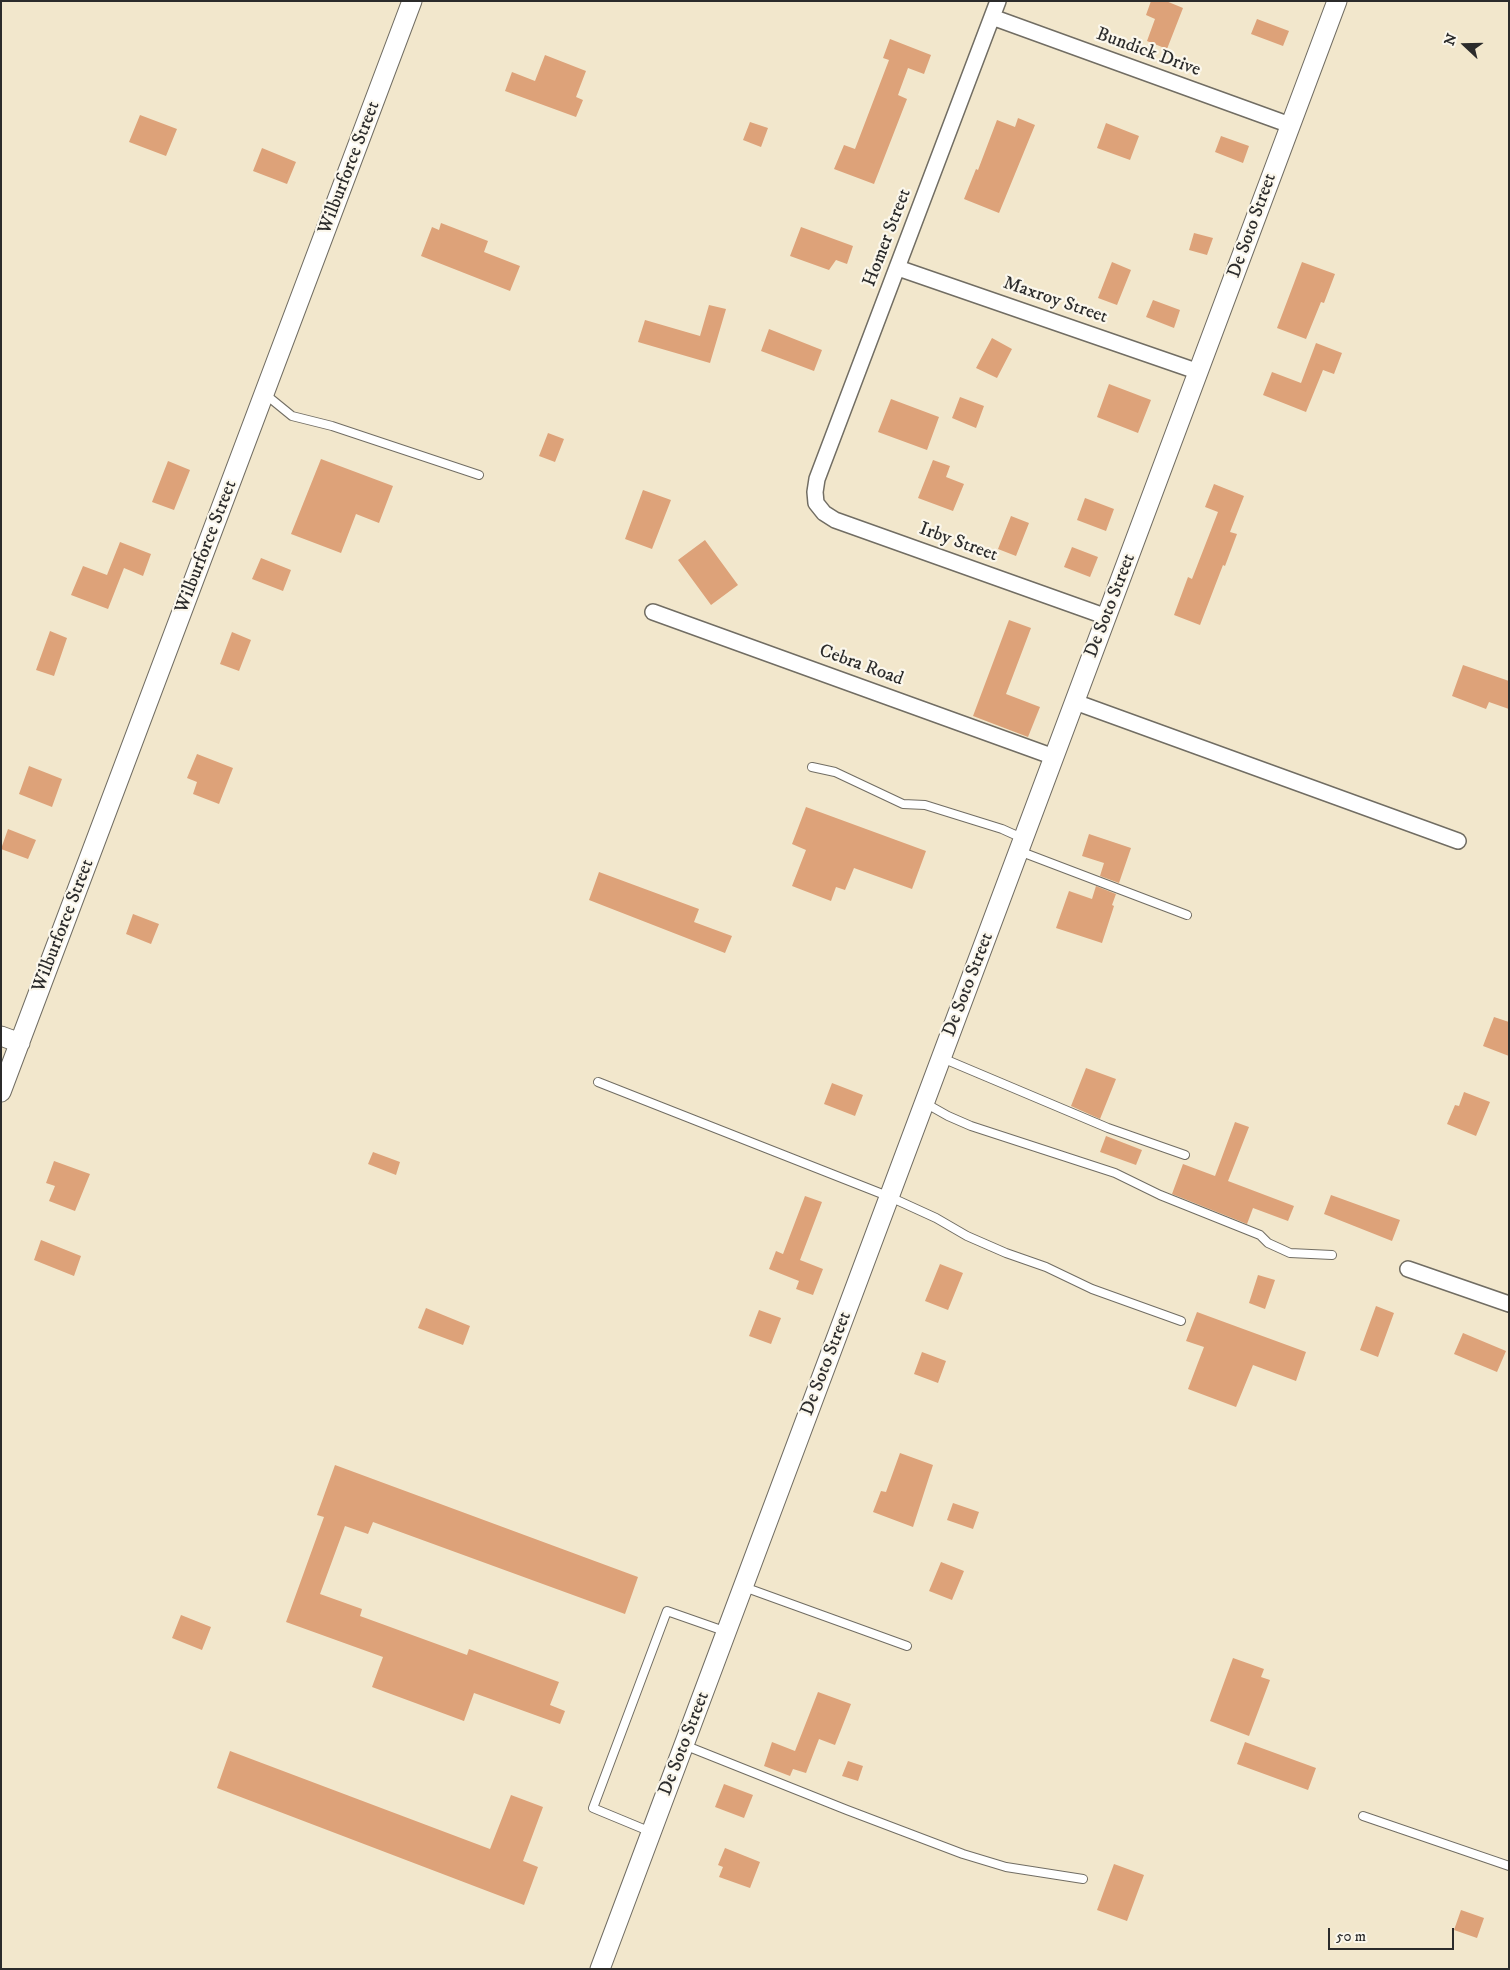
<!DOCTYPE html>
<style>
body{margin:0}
#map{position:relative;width:1510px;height:1970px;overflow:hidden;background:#f2e7cc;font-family:"IM FELL DW Pica",serif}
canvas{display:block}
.frame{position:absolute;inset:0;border:2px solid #2b2b2b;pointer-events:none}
.north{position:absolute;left:1440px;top:20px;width:50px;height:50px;-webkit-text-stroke:4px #fbf7ec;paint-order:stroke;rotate:291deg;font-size:14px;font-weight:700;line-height:20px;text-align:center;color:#2b2b2b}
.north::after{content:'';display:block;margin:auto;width:18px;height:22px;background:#2b2b2b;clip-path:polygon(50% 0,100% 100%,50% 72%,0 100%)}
.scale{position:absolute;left:1328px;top:1928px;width:126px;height:22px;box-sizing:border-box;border:2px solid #2b2b2b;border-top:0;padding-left:6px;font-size:15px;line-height:18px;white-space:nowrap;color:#2b2b2b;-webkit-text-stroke:4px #fbf7ec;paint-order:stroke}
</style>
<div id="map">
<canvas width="1510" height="1970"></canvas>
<div class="frame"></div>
<div class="north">N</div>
<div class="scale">50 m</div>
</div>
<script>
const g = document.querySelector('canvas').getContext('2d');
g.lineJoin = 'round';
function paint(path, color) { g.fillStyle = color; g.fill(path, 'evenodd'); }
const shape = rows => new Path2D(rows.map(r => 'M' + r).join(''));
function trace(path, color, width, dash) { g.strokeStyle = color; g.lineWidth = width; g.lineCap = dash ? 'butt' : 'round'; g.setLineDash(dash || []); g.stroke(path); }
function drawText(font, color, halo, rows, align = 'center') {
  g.font = font + ' "IM FELL DW Pica",serif'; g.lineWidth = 4.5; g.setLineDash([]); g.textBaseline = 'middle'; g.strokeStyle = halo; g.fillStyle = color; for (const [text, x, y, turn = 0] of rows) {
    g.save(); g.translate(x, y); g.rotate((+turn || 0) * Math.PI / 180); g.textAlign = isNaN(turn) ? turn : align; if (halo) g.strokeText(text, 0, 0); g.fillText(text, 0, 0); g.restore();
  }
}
paint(shape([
 [1151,1,1166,1,1183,8,1167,49,1147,41,1155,19,1146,15],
 [1257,19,1289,31,1283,46,1251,34],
 [890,39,931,55,924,74,908,68,898,95,907,99,874,184,834,169,844,145,855,149,889,60,883,58],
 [545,55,586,71,576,97,583,100,576,117,505,91,512,72,535,81],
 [140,115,177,129,166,156,129,142],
 [1018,118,1035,125,999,213,964,199,976,169,978,170,997,120,1015,127],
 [750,122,768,128,761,147,743,140],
 [1106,123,1139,136,1130,160,1097,148],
 [1221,136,1249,146,1243,163,1215,152],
 [262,148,296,162,287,184,253,171],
 [441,223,488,241,484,252,520,266,510,291,421,256,432,227,439,230],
 [801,227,853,246,847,264,836,260,829,270,790,256],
 [1194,233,1213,238,1207,255,1189,250],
 [1112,262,1131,270,1117,305,1098,298],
 [1302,262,1335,274,1324,303,1321,302,1306,339,1277,328],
 [1153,300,1180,310,1174,328,1146,317],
 [709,305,726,309,710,363,638,342,645,320,700,336],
 [769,329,822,350,814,371,761,351],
 [992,338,1012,349,997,378,976,368],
 [1316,343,1342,353,1334,374,1323,370,1306,412,1263,395,1272,372,1301,383],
 [1109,384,1151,400,1138,433,1097,417],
 [960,397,984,406,976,428,952,418],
 [891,399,939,417,927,450,878,432],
 [548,433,564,439,555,462,539,456],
 [321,459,393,486,379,523,356,514,341,553,291,534],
 [933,460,950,466,946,477,964,484,953,511,918,498],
 [168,461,190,470,174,510,152,502],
 [1214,484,1244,496,1230,532,1237,534,1225,566,1223,565,1200,625,1174,615,1188,577,1192,579,1218,512,1205,507],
 [643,490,671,500,652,549,625,539],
 [1085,498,1114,509,1106,531,1077,520],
 [1011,516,1029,523,1016,556,998,549],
 [705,540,738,585,711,605,678,560],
 [120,542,151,554,143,576,124,568,108,609,71,595,83,566,107,575],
 [1072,547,1098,557,1090,577,1064,567],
 [261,558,291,570,283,591,252,579],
 [1009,620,1031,628,1006,694,1040,707,1028,737,973,716],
 [50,631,67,638,54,676,36,670],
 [232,632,251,640,239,671,220,664],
 [1463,665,1509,681,1509,709,1489,702,1486,709,1452,696],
 [197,754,233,768,219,804,193,794,197,782,187,778],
 [29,766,62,779,52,807,19,794],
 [806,807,926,851,912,889,854,868,845,890,836,887,831,901,792,886,806,850,792,844],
 [8,829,36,840,28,859,1,849],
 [1089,834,1131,848,1119,883,1100,876,1104,863,1082,856],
 [599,872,699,909,694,922,732,936,725,953,589,900],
 [1096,886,1116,894,1112,905,1114,906,1102,943,1056,928,1069,891,1092,899],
 [133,914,159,924,151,944,126,934],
 [1494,1017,1509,1022,1509,1056,1483,1046],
 [1086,1068,1116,1079,1100,1119,1071,1106],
 [832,1083,863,1095,855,1116,824,1104],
 [1464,1092,1490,1102,1476,1136,1447,1124,1455,1105,1459,1106],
 [1235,1122,1249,1127,1228,1181,1294,1206,1288,1221,1253,1208,1247,1224,1172,1194,1183,1164,1215,1176],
 [1106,1136,1142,1150,1136,1165,1100,1152],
 [373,1152,400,1162,396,1175,368,1164],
 [54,1161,90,1174,75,1211,49,1201,55,1186,46,1183],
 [1331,1195,1400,1220,1392,1241,1324,1214],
 [805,1196,822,1202,800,1260,823,1269,813,1295,796,1289,799,1281,769,1269,776,1251,783,1254],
 [41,1240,81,1256,74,1276,34,1260],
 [940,1264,963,1273,948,1310,925,1301],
 [1258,1275,1275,1280,1265,1309,1249,1303],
 [1376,1306,1394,1313,1378,1357,1360,1350],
 [426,1308,470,1326,463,1345,418,1328],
 [759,1310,781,1318,771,1344,749,1336],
 [1197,1312,1306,1352,1296,1381,1253,1365,1236,1407,1188,1389,1204,1347,1186,1341],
 [1463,1333,1506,1351,1497,1372,1454,1354],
 [922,1352,946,1361,938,1383,914,1374],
 [900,1453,933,1465,913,1527,873,1512,881,1491,886,1492],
 [335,1465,638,1577,625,1614,373,1522,368,1534,345,1526,320,1594,362,1609,360,1616,467,1655,469,1649,559,1682,550,1705,565,1711,560,1724,474,1693,464,1721,372,1687,383,1657,286,1622,324,1517,317,1515],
 [953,1503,979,1512,973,1529,947,1520],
 [941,1562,964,1571,952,1600,929,1591],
 [181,1615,211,1627,202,1650,172,1638],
 [1233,1658,1264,1669,1261,1677,1270,1680,1249,1736,1210,1721],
 [818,1692,851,1704,835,1745,819,1739,806,1773,793,1769,790,1776,764,1766,772,1742,795,1751],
 [1245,1742,1316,1768,1308,1790,1237,1764],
 [230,1751,490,1849,511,1795,543,1807,523,1861,538,1867,524,1905,217,1788],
 [848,1761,863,1766,858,1781,842,1776],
 [724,1784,753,1795,744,1818,715,1807],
 [725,1848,760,1862,750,1888,719,1877,723,1867,718,1865],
 [1114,1864,1144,1875,1127,1921,1097,1910],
 [1461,1910,1484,1918,1477,1938,1454,1930]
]), '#dda279');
const service = shape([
 [265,394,292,416,332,426,479,475],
 [812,767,835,772,903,804,925,805,1002,829,1022,838],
 [1019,851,1187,915],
 [942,1058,1108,1128,1185,1155],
 [598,1082,890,1197,936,1218,967,1236,1006,1253,1046,1267,1092,1289,1181,1321],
 [925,1103,948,1116,971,1126,1115,1173,1160,1195,1260,1235,1268,1243,1290,1253,1332,1255],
 [744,1587,907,1646],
 [684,1745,847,1810,963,1854,1006,1867,1083,1879],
 [1363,1816,1509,1866],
 [651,1832,593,1808,667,1611,727,1632]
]);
const minor = shape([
 [998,1,817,479,815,492,816,503,824,513,835,520,1107,617],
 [992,17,1290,125],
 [898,268,1199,372],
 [653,612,1054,757],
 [1075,702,1458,841],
 [1408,1269,1509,1304]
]);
const tertiary = shape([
 [1,1036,20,1043],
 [1,1092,412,1],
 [600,1969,1337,1]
]);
trace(service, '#716d63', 10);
trace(minor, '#716d63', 18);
trace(tertiary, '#716d63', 21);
trace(service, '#fff', 8);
trace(minor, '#fff', 15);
trace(tertiary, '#fff', 19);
drawText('19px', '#2b2b2b', '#fbf7ec', [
 ["Bundick Drive",1148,53,20],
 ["Wilburforce Street",350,168,-69],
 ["De Soto Street",1253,226,-70],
 ["Homer Street",888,238,-69],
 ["Maxroy Street",1055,301,19],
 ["Irby Street",958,543,20],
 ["Wilburforce Street",207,547,-69],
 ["De Soto Street",1111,606,-69],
 ["Cebra Road",861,666,20],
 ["Wilburforce Street",64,926,-69],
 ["De Soto Street",969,985,-69],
 ["De Soto Street",827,1364,-69],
 ["De Soto Street",685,1744,-69]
]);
</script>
